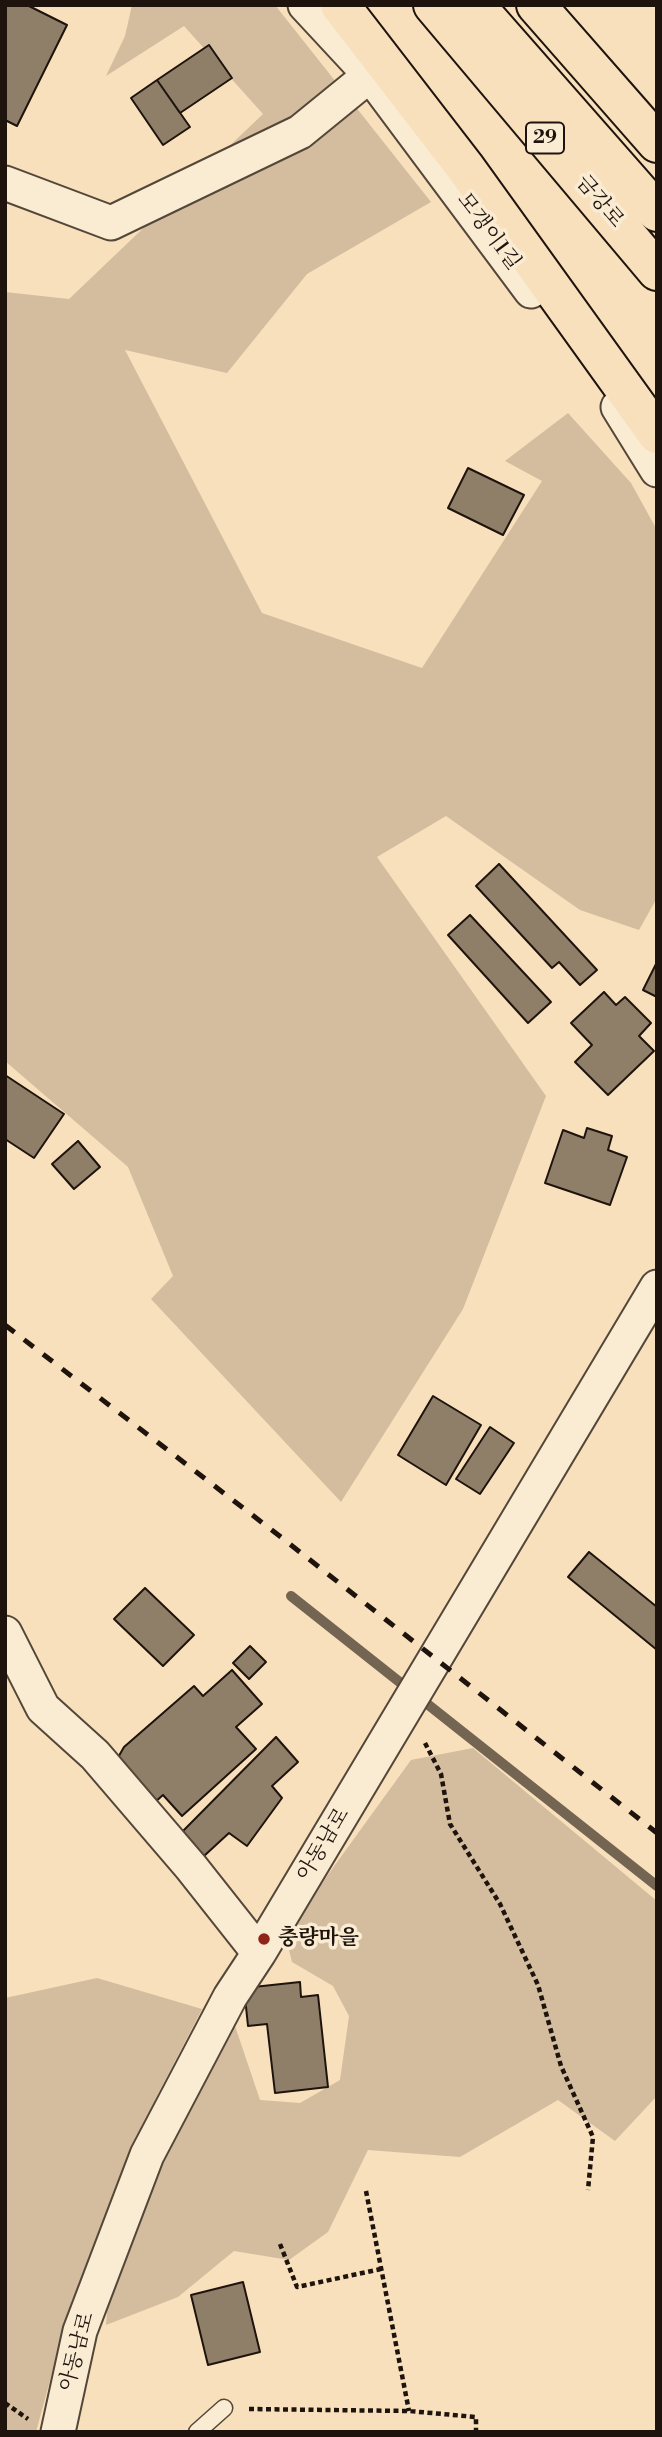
<!DOCTYPE html>
<meta charset="utf-8">
<style>
body{margin:0}
#map{position:relative;width:662px;height:2437px;overflow:hidden;background:#f8e0bc;font-family:"Libre Bodoni",serif}
canvas{display:block}
.frame{position:absolute;inset:0;border:7px solid #1e140d;pointer-events:none}
</style>
<div id="map">
<canvas width="662" height="2437"></canvas>
<div class="frame"></div>
</div>
<script>
const g = document.querySelector('canvas').getContext('2d');
g.lineJoin = 'round';
function paint(path, color) { g.fillStyle = color; g.fill(path, 'evenodd'); }
const shape = rows => new Path2D(rows.map(r => 'M' + r).join(''));
function trace(path, color, width, dash) { g.strokeStyle = color; g.lineWidth = width; g.lineCap = dash ? 'butt' : 'round'; g.setLineDash(dash || []); g.stroke(path); }
function drawText(font, color, halo, rows, align = 'center') {
  g.font = font + ' "Libre Bodoni","Noto Serif KR",serif'; g.lineWidth = 7; g.setLineDash([]); g.textBaseline = 'middle'; g.strokeStyle = halo; g.fillStyle = color; for (const [text, x, y, turn = 0] of rows) {
    g.save(); g.translate(x, y); g.rotate((+turn || 0) * Math.PI / 180); g.textAlign = isNaN(turn) ? turn : align; if (halo) g.strokeText(text, 0, 0); g.fillText(text, 0, 0); g.restore();
  }
}
paint(shape([
 [132,5,275,5,431,202,307,274,227,373,125,350,262,613,422,668,542,481,505,461,568,413,631,483,657,530,657,898,639,930,580,910,446,816,377,857,546,1096,463,1309,341,1502,151,1299,173,1276,128,1167,5,1061,5,292,69,299,263,114,184,26,106,76,125,36],
 [473,1748,657,1901,657,2096,615,2141,558,2100,460,2157,368,2150,328,2232,289,2260,234,2251,178,2297,106,2325,110,2276,232,2017,260,2100,300,2103,340,2080,349,2016,333,1986,292,1962,285,1934,411,1760],
 [97,1978,202,2009,156,2098,93,2262,72,2300,36,2432,5,2432,5,1998]
]), '#d3bd9e');
trace(shape([
 [291,1596,657,1886]
]), '#746552', 10);
const building = shape([
 [5,5,27,5,67,25,17,126,5,120,5,5],
 [209,45,232,78,180,113,157,80,209,45],
 [157,80,190,127,163,145,131,98,157,80],
 [468,468,524,495,503,535,448,508,468,468],
 [499,864,597,970,580,985,559,962,552,968,476,886,499,864],
 [470,915,551,1002,528,1023,448,935,470,915],
 [657,962,657,997,643,990,657,962],
 [604,992,616,1005,625,997,651,1023,639,1036,654,1051,608,1095,575,1062,592,1045,571,1023,604,992],
 [5,1075,64,1114,34,1158,5,1139,5,1075],
 [587,1128,612,1136,608,1150,627,1157,610,1205,545,1183,563,1130,584,1138,587,1128],
 [78,1141,100,1167,74,1189,52,1164,78,1141],
 [433,1396,481,1425,446,1485,398,1455,433,1396],
 [490,1427,514,1443,480,1494,456,1479,490,1427],
 [589,1552,657,1607,657,1650,568,1577,589,1552],
 [145,1588,194,1635,163,1666,114,1619,145,1588],
 [250,1646,266,1662,249,1679,233,1663,250,1646],
 [232,1670,262,1704,236,1727,256,1749,182,1816,163,1795,154,1803,116,1761,124,1747,194,1686,203,1696,232,1670],
 [276,1737,298,1762,272,1786,282,1798,247,1846,229,1833,204,1856,182,1832,276,1737],
 [300,1982,301,1997,318,1995,328,2087,275,2093,267,2024,248,2026,244,1988,300,1982],
 [243,2282,260,2352,208,2365,191,2295,243,2282]
]);
paint(building, '#8f7e68');
trace(building, '#1e140d', 2);
const lane = shape([
 [197,2432,224,2408]
]);
const street = shape([
 [305,5,370,75,531,291],
 [5,183,111,223,300,132,370,75],
 [618,407,657,470],
 [5,1633,43,1708,95,1755,191,1867,259,1953],
 [58,2432,80,2331,147,2155,230,1997,259,1953,657,1287]
]);
const highway = shape([
 [340,5,465,167,657,434],
 [433,5,657,271],
 [475,5,657,212],
 [536,5,657,143]
]);
trace(lane, '#544739', 19);
trace(street, '#544739', 37);
trace(highway, '#1e140d', 42);
trace(shape([
 [425,1743,441,1774,450,1824,500,1904,538,1985,561,2066,593,2137,588,2190],
 [366,2191,409,2411],
 [280,2244,297,2287,381,2269],
 [5,2403,28,2419],
 [249,2409,409,2411,476,2417,476,2432]
]), '#1e140d', 4.5, [5, 3.5]);
trace(lane, '#faebd3', 16);
trace(street, '#faebd3', 33);
trace(highway, '#f8e0bc', 38);
trace(shape([
 [5,1325,277,1534,657,1833]
]), '#1e140d', 5, [12, 12]);
for (const [x, y, r, color] of [
 [264,1939,7,"#8f2418"]
]) { const dot = new Path2D(); dot.arc(x, y, r, 0, 2 * Math.PI); g.fillStyle = color; g.fill(dot); trace(dot, '#faebd3', 2.5); }
for (const [x, y, w] of [
 [545,138,38]
]) { const box = new Path2D(); box.roundRect(x - w / 2, y - 15.5, w, 31, 5); g.fillStyle = '#faebd3'; g.fill(box); trace(box, '#1e140d', 2); }
drawText('bold 19px', '#1e140d', null, [
 ["29",545,138]
]);
drawText('21px', '#1e140d', '#faebd3', [
 ["금강로",599,202,50],
 ["모갱이1길",488,232,53],
 ["아동남로",324,1845,-59],
 ["아동남로",78,2352,-75]
]);
drawText('bold 21px', '#1e140d', '#faebd3', [
 ["충량마을",278,1939]
], 'left');
</script>
